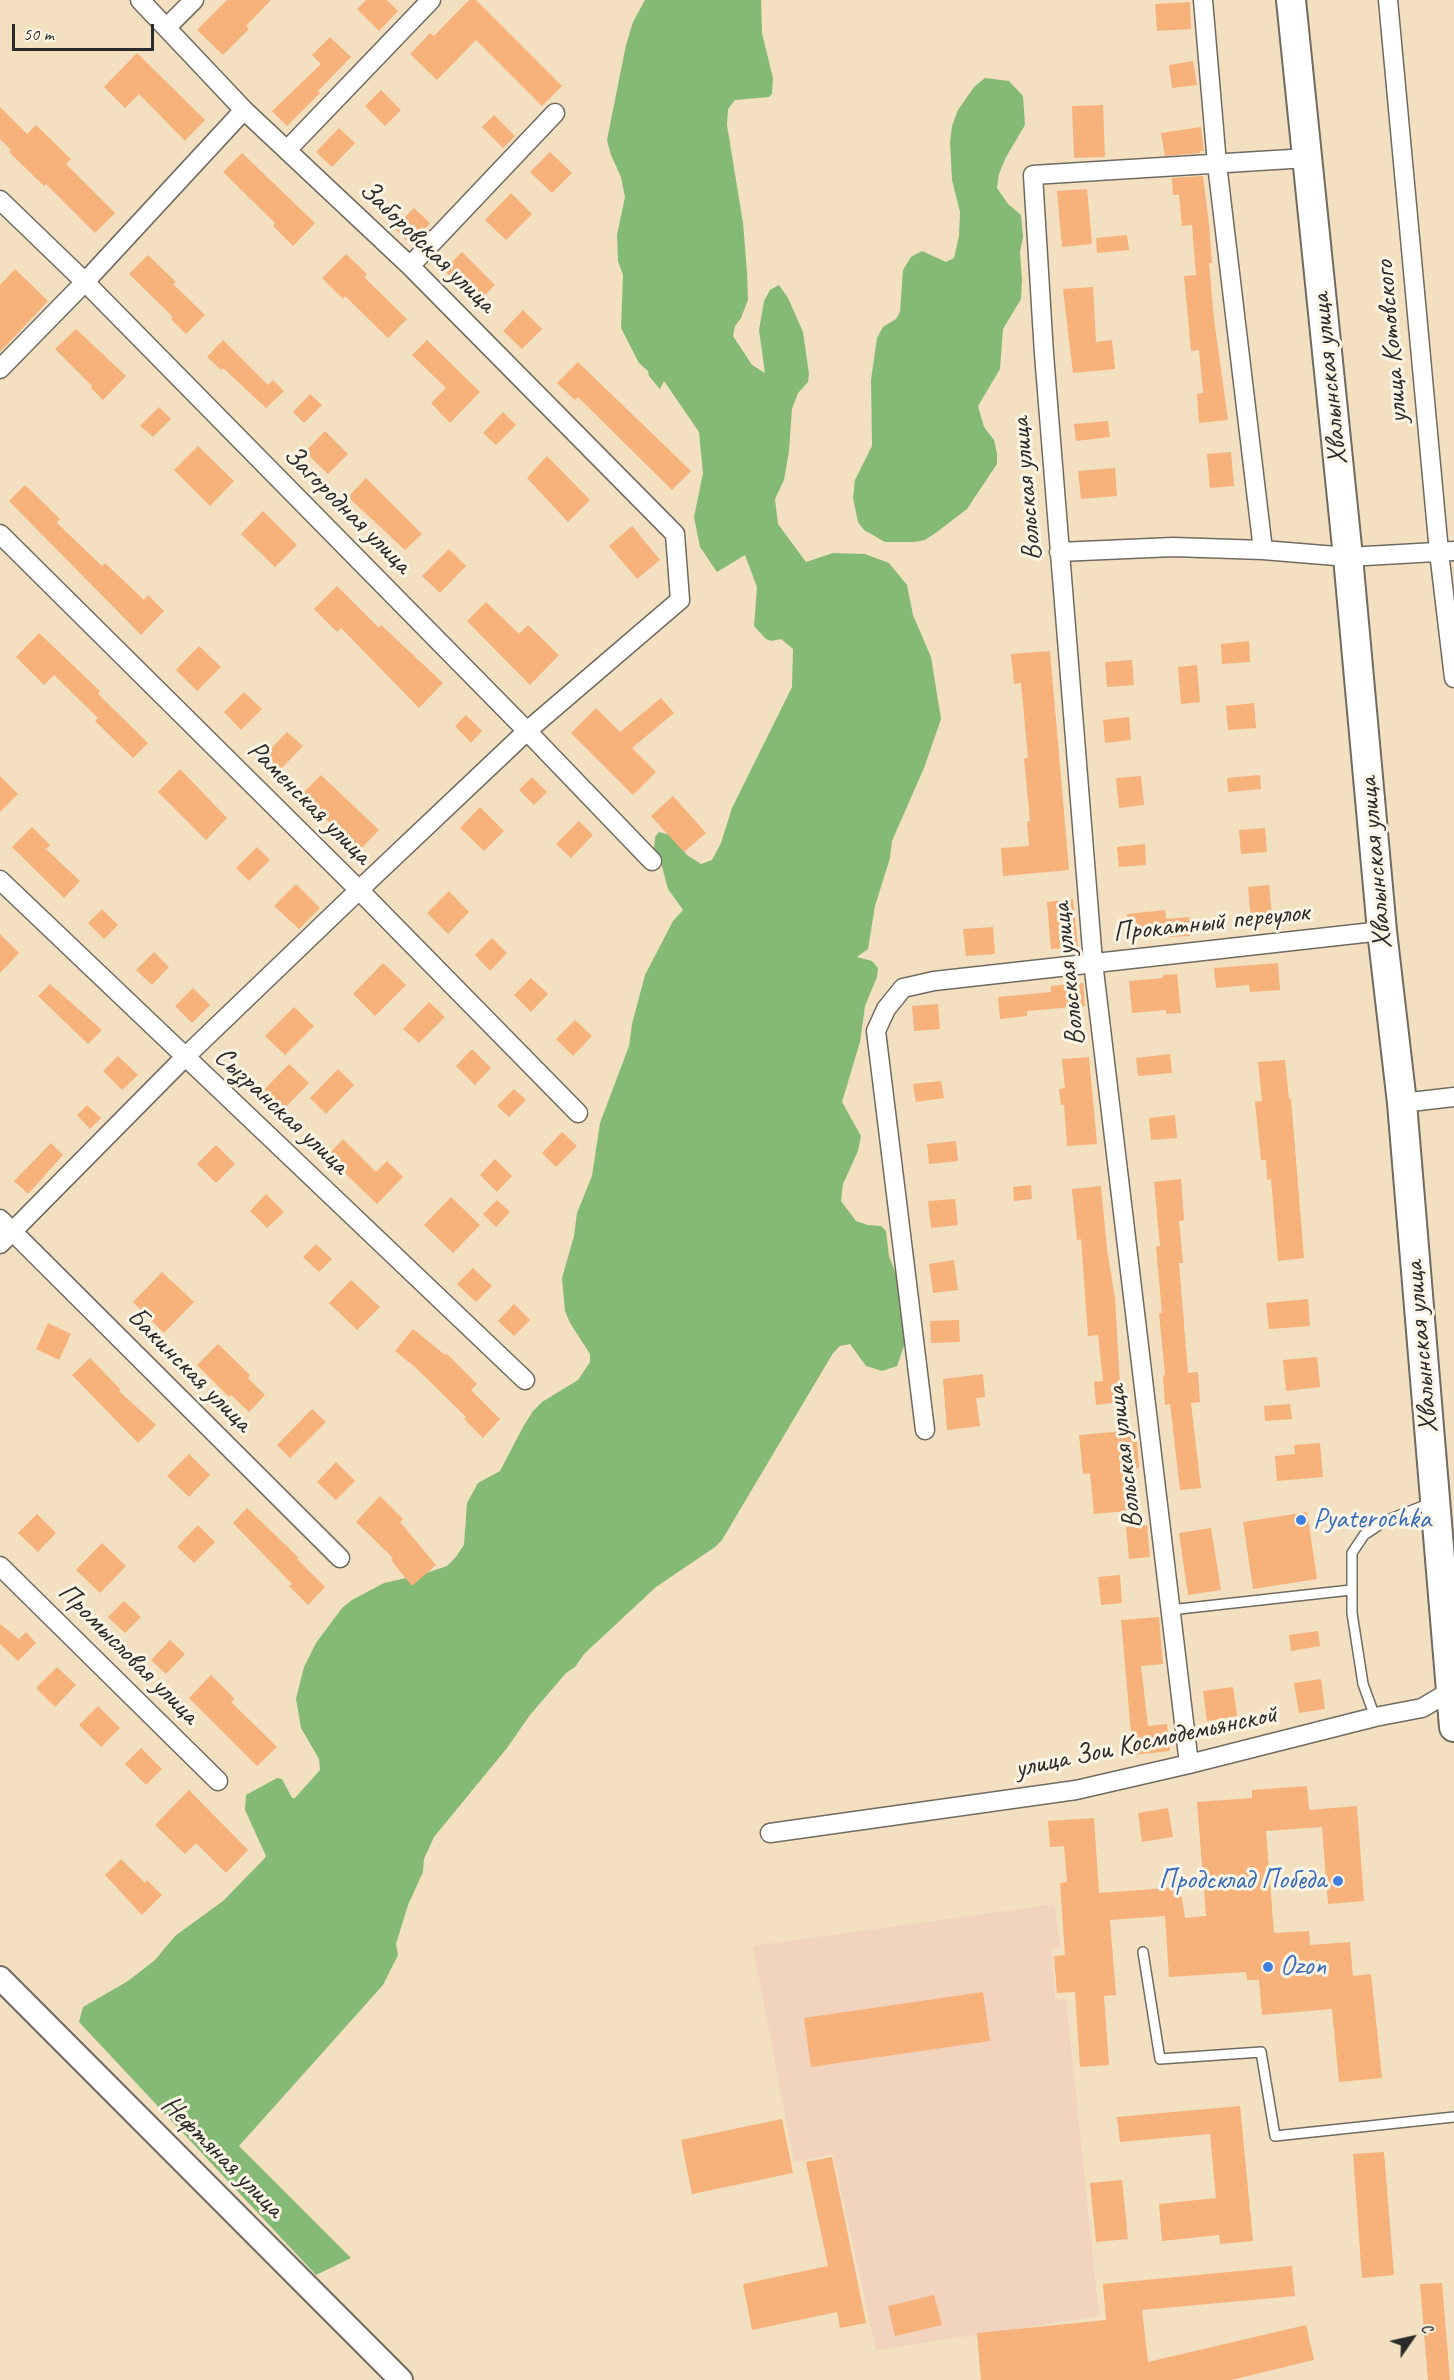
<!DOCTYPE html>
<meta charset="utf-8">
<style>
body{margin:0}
#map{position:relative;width:1454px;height:2380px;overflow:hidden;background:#f2e0c1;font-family:Caveat,sans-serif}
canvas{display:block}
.north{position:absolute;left:1382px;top:2308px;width:60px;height:60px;-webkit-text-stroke:4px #fcf5e5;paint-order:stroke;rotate:56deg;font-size:16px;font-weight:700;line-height:24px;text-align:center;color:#2b2b2b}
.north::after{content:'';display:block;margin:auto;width:21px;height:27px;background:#2b2b2b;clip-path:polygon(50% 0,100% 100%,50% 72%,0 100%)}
.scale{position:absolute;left:12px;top:24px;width:142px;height:27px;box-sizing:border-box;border:3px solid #2b2b2b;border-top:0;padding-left:8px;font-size:18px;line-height:21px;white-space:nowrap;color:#2b2b2b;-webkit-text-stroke:4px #fcf5e5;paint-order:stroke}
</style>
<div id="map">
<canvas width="1454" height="2380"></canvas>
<div class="north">С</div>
<div class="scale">50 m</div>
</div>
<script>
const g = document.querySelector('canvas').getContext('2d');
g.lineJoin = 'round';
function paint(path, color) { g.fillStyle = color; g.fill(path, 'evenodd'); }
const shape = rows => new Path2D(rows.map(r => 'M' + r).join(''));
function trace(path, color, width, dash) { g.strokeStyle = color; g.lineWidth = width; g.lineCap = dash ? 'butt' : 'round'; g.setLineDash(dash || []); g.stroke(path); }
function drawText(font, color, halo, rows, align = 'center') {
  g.font = font + ' Caveat,sans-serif'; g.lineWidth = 6; g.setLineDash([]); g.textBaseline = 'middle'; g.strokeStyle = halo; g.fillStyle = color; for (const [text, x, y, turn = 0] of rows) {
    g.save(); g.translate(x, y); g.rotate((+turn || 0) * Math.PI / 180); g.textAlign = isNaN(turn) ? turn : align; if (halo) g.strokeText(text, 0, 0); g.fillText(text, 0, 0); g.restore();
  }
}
paint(shape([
 [1055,1904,1060,1948,1052,1949,1055,1999,1066,1999,1099,2316,876,2350,833,2154,794,2162,753,1946]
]), '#f2d4be');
paint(shape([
 [645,0,761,0,762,33,773,78,772,94,769,97,735,100,728,109,727,125,743,223,747,272,748,300,741,318,735,326,733,336,752,365,765,373,759,330,764,301,770,290,779,285,788,298,803,332,809,374,808,382,798,393,792,409,789,451,784,480,775,499,778,524,806,562,833,553,865,554,889,563,907,585,913,615,931,657,941,719,924,768,892,841,890,858,875,906,868,949,857,957,872,961,878,968,877,977,865,1006,860,1042,842,1102,861,1136,858,1151,843,1184,841,1201,856,1221,868,1225,881,1226,886,1231,889,1256,904,1295,908,1335,897,1366,882,1371,866,1366,850,1344,840,1346,833,1353,722,1540,715,1547,656,1587,584,1654,575,1667,566,1673,530,1715,507,1748,434,1837,424,1859,423,1872,408,1905,396,1944,398,1955,383,1985,239,2146,351,2258,316,2275,79,2022,83,2007,128,1981,155,1960,175,1936,223,1901,264,1859,266,1856,245,1810,246,1795,277,1778,282,1779,292,1798,295,1798,320,1770,319,1759,301,1728,296,1699,304,1667,316,1643,342,1608,352,1600,384,1583,420,1575,447,1566,455,1558,464,1545,467,1503,478,1483,500,1471,523,1427,533,1411,542,1402,578,1380,590,1362,590,1354,570,1323,565,1311,562,1278,574,1236,577,1213,592,1176,600,1123,629,1046,632,1024,645,975,673,921,683,910,668,889,660,859,654,849,655,837,659,832,670,835,687,855,701,864,712,860,721,843,732,808,792,687,793,649,781,639,771,641,766,639,754,626,757,587,745,555,717,572,700,547,694,517,703,473,699,432,664,381,660,389,649,376,648,371,639,363,621,328,623,275,618,261,617,235,625,197,621,177,611,155,607,140,626,45,633,22],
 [985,78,1009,81,1023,96,1025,125,1006,157,999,174,997,188,1008,204,1021,215,1023,237,1020,252,1022,280,1021,299,1003,329,1000,369,978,406,984,427,994,440,997,453,997,464,967,509,937,532,925,540,914,542,885,542,864,530,858,522,853,498,855,480,872,446,871,380,877,338,883,327,896,319,900,312,903,270,911,257,922,251,946,262,954,258,959,236,960,212,952,180,950,142,952,126,958,110,974,87]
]), '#84ba76');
paint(shape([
 [227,0,271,0,246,26,249,29,223,55,197,30],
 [366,0,387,0,398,11,379,31,357,9],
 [469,0,476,0,562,86,542,106,476,40,437,80,410,54,430,33,434,36],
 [1190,2,1191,29,1157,31,1155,4],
 [330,37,351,57,318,91,320,93,287,126,272,111,321,64,312,55],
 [137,53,205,120,185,141,139,94,125,108,104,87],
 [1193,61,1197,85,1172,88,1169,65],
 [381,90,401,110,385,126,365,106],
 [1103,105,1105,157,1074,158,1072,106],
 [0,107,27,134,36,125,71,159,66,164,115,213,95,233,46,184,44,186,9,152,11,150,0,139],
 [494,115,515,136,503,148,482,127],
 [1201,127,1204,151,1200,151,1200,153,1165,156,1161,133],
 [339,128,355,143,332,167,316,152],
 [550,152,572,173,552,193,530,172],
 [242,153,315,223,293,246,273,226,275,223,223,172],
 [1203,176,1209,224,1212,263,1209,263,1214,319,1228,420,1199,423,1197,394,1203,393,1199,350,1191,351,1184,276,1196,275,1192,225,1182,226,1179,195,1173,195,1172,178],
 [1087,189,1092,244,1062,247,1057,191],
 [511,193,532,214,506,240,485,220],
 [414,208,430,223,410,244,394,228],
 [1127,235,1129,250,1097,253,1096,238],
 [462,252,495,285,477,303,444,270],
 [346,254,367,274,364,277,407,319,388,338,345,296,343,299,322,278],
 [148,255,176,282,173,284,205,315,186,334,171,319,173,317,129,274],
 [15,269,48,301,0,352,0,285],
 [1093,287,1096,342,1112,340,1115,369,1073,373,1063,289],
 [523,310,542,329,522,349,503,331],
 [76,329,126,376,103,400,91,388,92,386,55,349],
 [223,340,268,385,273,380,284,391,266,408,223,368,221,370,207,357],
 [427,340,480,392,450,423,431,403,446,388,412,355],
 [578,362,691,471,672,490,578,397,575,400,557,383],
 [310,394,322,405,304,423,293,412],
 [159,407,171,419,153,437,140,426],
 [503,412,516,425,496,445,483,433],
 [1108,421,1110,437,1076,441,1074,424],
 [325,431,348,454,328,474,305,452],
 [198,446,234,481,210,506,174,470],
 [1231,452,1234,486,1210,488,1207,454],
 [547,456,590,500,568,522,527,478],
 [1115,468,1117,496,1081,499,1078,471],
 [366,478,422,534,405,550,348,497],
 [25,485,60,519,57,523,102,566,105,563,144,600,148,595,164,611,141,635,9,501],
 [263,511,297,545,275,567,241,534],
 [632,526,660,560,637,579,609,546],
 [449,549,466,566,440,593,422,576],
 [337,586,379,628,381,625,443,683,419,708,341,628,337,632,314,609],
 [486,602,519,634,528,625,559,655,530,685,467,621],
 [39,633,100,691,98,694,148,743,133,758,95,721,98,718,54,675,44,685,16,657],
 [1249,641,1250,662,1222,664,1221,644],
 [199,646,221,667,197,691,176,670],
 [1050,651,1069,870,1003,876,1001,848,1029,846,1027,821,1030,821,1024,758,1028,758,1021,683,1014,684,1011,654],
 [1132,660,1134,685,1107,687,1105,662],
 [1197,665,1200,702,1181,704,1178,667],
 [244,692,262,709,241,730,224,712],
 [661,698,674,713,632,748,656,772,633,795,571,733,596,708,620,732],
 [1254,703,1256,728,1228,730,1226,706],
 [466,715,482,731,471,743,455,726],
 [1129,717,1131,740,1105,743,1103,720],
 [287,732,303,746,280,770,265,755],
 [180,769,227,818,206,840,158,792],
 [321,775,379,830,359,851,301,795],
 [1260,775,1261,789,1228,792,1227,778],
 [0,776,18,794,0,812],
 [1141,776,1144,805,1119,808,1116,778],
 [532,777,547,792,534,805,519,790],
 [673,796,706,833,684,852,651,816],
 [480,807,504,831,484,851,460,828],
 [579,821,593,835,571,858,556,844],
 [32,827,50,845,46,849,80,881,64,898,12,847],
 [1265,828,1267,852,1241,854,1239,830],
 [1145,844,1146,865,1119,867,1117,847],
 [257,847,270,860,249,881,236,868],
 [296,884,320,908,299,929,274,906],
 [1269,885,1272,917,1251,919,1248,887],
 [449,891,469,912,448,934,427,913],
 [1073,899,1078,947,1051,949,1047,902],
 [102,909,118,925,104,939,88,923],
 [1165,910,1166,919,1189,917,1190,936,1170,937,1169,933,1129,937,1127,914],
 [993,927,995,954,966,956,963,929],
 [0,934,19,953,0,973],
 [492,938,507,953,490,971,475,955],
 [154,952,169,967,152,985,136,970],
 [383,963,406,985,375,1016,353,994],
 [1278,963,1280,990,1250,992,1249,985,1216,988,1214,968],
 [1177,974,1181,1013,1166,1014,1166,1010,1132,1013,1129,981,1163,978,1163,975],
 [531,978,548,994,531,1012,514,995],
 [1083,983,1085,1006,1027,1011,1027,1016,1000,1019,998,997,1051,992,1051,986],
 [50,984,102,1030,88,1044,38,996],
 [193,988,210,1005,192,1023,175,1006],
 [429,1002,445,1017,419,1043,403,1029],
 [938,1004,940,1029,914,1031,912,1006],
 [294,1007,314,1026,285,1055,265,1036],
 [575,1020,592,1036,573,1056,556,1039],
 [472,1049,491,1068,475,1085,456,1066],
 [1170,1054,1172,1073,1138,1076,1136,1058],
 [118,1056,138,1075,122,1090,103,1071],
 [1089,1057,1097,1144,1067,1146,1064,1105,1061,1105,1059,1089,1065,1088,1062,1059],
 [1285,1060,1289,1099,1291,1099,1304,1258,1278,1261,1271,1179,1267,1180,1266,1160,1261,1160,1255,1102,1262,1101,1258,1062],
 [289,1064,309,1083,281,1112,261,1093],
 [338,1069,354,1085,326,1114,310,1098],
 [941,1081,944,1098,916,1102,913,1084],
 [514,1089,526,1100,509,1117,497,1106],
 [87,1105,101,1118,90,1129,77,1115],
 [1175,1115,1177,1138,1151,1140,1149,1118],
 [562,1132,577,1146,556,1167,542,1153],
 [343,1139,376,1172,387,1161,403,1177,377,1204,327,1156],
 [956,1141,958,1161,929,1164,927,1144],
 [51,1143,63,1155,28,1194,14,1181],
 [216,1145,235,1164,216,1183,197,1164],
 [495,1159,512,1176,497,1192,480,1175],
 [1181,1179,1184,1220,1179,1221,1183,1263,1179,1263,1188,1373,1198,1372,1200,1402,1191,1403,1201,1488,1180,1490,1170,1404,1165,1405,1163,1376,1165,1375,1159,1313,1162,1313,1156,1247,1160,1246,1154,1182],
 [1031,1185,1032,1199,1014,1201,1013,1187],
 [1101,1186,1107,1250,1115,1298,1121,1402,1096,1405,1094,1382,1103,1381,1098,1335,1088,1336,1081,1239,1077,1240,1072,1189],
 [266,1194,284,1212,267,1228,250,1211],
 [451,1197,480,1225,453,1253,424,1225],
 [955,1199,958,1225,931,1228,928,1201],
 [497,1200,510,1212,496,1227,483,1214],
 [316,1244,332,1259,319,1272,303,1257],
 [954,1260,958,1290,933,1293,929,1264],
 [473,1268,492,1286,476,1302,457,1284],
 [162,1272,194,1302,164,1333,133,1302],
 [351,1280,380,1307,357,1330,329,1303],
 [1308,1299,1310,1326,1269,1329,1266,1303],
 [514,1304,530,1320,514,1336,498,1321],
 [959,1320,960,1342,931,1343,930,1321],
 [48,1323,71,1334,59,1360,36,1349],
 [413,1329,445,1355,447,1354,477,1384,471,1390,500,1419,483,1438,464,1419,466,1417,415,1367,395,1351],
 [218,1344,250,1375,248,1378,265,1395,249,1412,231,1395,229,1397,197,1365],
 [1317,1357,1320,1387,1286,1391,1283,1360],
 [90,1358,121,1390,119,1391,156,1425,138,1443,72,1375],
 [983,1374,985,1397,976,1398,980,1426,947,1430,943,1379],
 [1290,1404,1292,1419,1265,1421,1264,1406],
 [312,1409,326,1422,290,1458,277,1445],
 [1136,1430,1139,1468,1123,1470,1127,1511,1094,1514,1090,1473,1083,1474,1079,1435],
 [1320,1443,1323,1477,1277,1481,1275,1456,1295,1454,1294,1445],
 [189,1454,210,1475,189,1497,167,1476],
 [336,1462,355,1481,336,1500,317,1482],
 [380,1496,403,1519,400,1522,436,1565,412,1586,391,1560,393,1558,356,1522],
 [247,1508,298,1557,297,1559,325,1587,308,1605,289,1586,292,1584,233,1523],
 [1307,1512,1317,1579,1253,1589,1243,1522],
 [37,1514,56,1533,38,1552,18,1533],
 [198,1525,215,1542,194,1563,177,1547],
 [1147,1525,1150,1557,1129,1559,1126,1527],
 [1211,1528,1221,1590,1188,1595,1179,1533],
 [102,1543,126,1566,100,1593,76,1570],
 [1120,1575,1122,1603,1101,1605,1098,1577],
 [124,1601,141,1617,125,1633,108,1617],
 [1159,1617,1163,1664,1141,1666,1148,1726,1167,1724,1170,1751,1133,1755,1121,1620],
 [0,1624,19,1639,26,1632,36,1643,18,1661,0,1644],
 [1318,1631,1320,1646,1291,1651,1289,1635],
 [170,1640,185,1654,166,1674,151,1660],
 [57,1667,76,1685,55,1707,36,1688],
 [211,1675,235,1699,231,1702,277,1747,257,1766,189,1698],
 [1321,1679,1325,1709,1299,1713,1294,1683],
 [1233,1687,1237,1716,1207,1721,1203,1691],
 [98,1706,120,1728,101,1747,79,1725],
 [141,1748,162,1769,146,1785,125,1764],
 [1307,1786,1309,1810,1357,1806,1364,1901,1328,1904,1322,1827,1266,1831,1274,1933,1309,1931,1310,1945,1350,1942,1353,1976,1371,1974,1382,2078,1339,2082,1332,2009,1262,2015,1259,1980,1247,1980,1246,1972,1169,1977,1165,1916,1110,1920,1116,1995,1104,1996,1109,2065,1080,2067,1075,1992,1057,1993,1054,1956,1065,1955,1060,1883,1067,1882,1064,1846,1050,1847,1048,1821,1094,1818,1099,1893,1180,1887,1185,1918,1206,1916,1197,1802,1252,1798,1252,1790],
 [189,1790,248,1850,226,1873,196,1843,185,1854,155,1825],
 [1168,1808,1173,1837,1142,1842,1138,1813],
 [121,1859,145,1883,147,1880,162,1895,142,1915,105,1875],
 [983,1992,990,2041,811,2067,804,2018],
 [1240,2106,1253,2241,1220,2244,1219,2235,1162,2241,1159,2204,1216,2198,1210,2134,1120,2142,1117,2117],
 [782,2119,793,2173,692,2194,681,2140],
 [1384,2152,1394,2275,1362,2278,1353,2154],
 [832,2157,866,2323,840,2328,837,2312,752,2330,743,2284,828,2266,806,2162],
 [1122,2180,1128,2239,1096,2242,1090,2183],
 [1292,2266,1295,2296,1142,2310,1148,2362,1306,2325,1314,2360,1231,2380,981,2380,977,2333,1106,2320,1103,2284],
 [1442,2283,1450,2380,1428,2380,1420,2284],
 [934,2295,942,2325,895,2336,888,2306]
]), '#f7b17a');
const service = shape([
 [1170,1610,1351,1590],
 [1375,1717,1363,1684,1352,1613,1352,1553,1364,1535,1385,1521,1433,1502],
 [1143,1952,1160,2059,1261,2052,1275,2136,1454,2117]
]);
const minor = shape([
 [1203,0,1217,164,1263,550],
 [1388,0,1439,552,1454,678],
 [167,27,194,0],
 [287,150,431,0],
 [0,200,85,282,527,731,652,861],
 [410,266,555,113],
 [0,369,85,282,244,110],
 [0,534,359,890,578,1113],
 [1059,552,1173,547,1263,550,1348,557,1454,551],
 [0,880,525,1380],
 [1402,1103,1454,1097],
 [0,1219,340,1558],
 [0,1244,185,1057,359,890,527,731,680,600,675,534,410,266,244,110,140,0],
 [925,1430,876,1031,886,1009,903,988,934,981,1382,931],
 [0,1566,218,1781],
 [1189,1764,1093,962,1044,354,1033,175,1307,158],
 [770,1833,1076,1790,1189,1764,1375,1717,1422,1708,1454,1689]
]);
const tertiary = shape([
 [0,1978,401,2380]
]);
const primary = shape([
 [1291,0,1348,557,1382,931,1402,1103,1454,1727]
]);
trace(service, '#716a60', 12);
trace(minor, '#716a60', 21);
trace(tertiary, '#716a60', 26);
trace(primary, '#716a60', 32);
trace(service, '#fff', 9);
trace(minor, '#fff', 18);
trace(tertiary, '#fff', 22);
trace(primary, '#fff', 28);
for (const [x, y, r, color] of [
 [1301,1520,6,"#3f7fe0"],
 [1338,1881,6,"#3f7fe0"],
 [1268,1967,6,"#3f7fe0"]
]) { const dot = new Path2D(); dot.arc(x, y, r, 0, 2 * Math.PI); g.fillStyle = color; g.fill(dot); trace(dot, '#fcf5e5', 2); }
drawText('28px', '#2b2b2b', '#fcf5e5', [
 ["Заборовская улица",427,247,44],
 ["улица Котовского",1392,342,-95],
 ["Хвалынская улица",1330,379,-96],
 ["Вольская улица",1027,489,-95],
 ["Загородная улица",347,510,45],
 ["Раменская улица",309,803,45],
 ["Хвалынская улица",1376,863,-95],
 ["Прокатный переулок",1211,923,-6],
 ["Вольская улица",1069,974,-96],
 ["Сызранская улица",281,1111,43],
 ["Хвалынская улица",1422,1347,-95],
 ["Бакинская улица",189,1370,45],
 ["Вольская улица",1125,1457,-97],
 ["Промысловая улица",128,1654,45],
 ["улица Зои Космодемьянской",1146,1742,-12],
 ["Нефтяная улица",222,2157,45]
]);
drawText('28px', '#366cbe', '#fcf5e5', [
 ["Pyaterochka",1313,1520],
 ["Продсклад Победа",1326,1881,"right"],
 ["Ozon",1280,1967]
], 'left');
</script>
